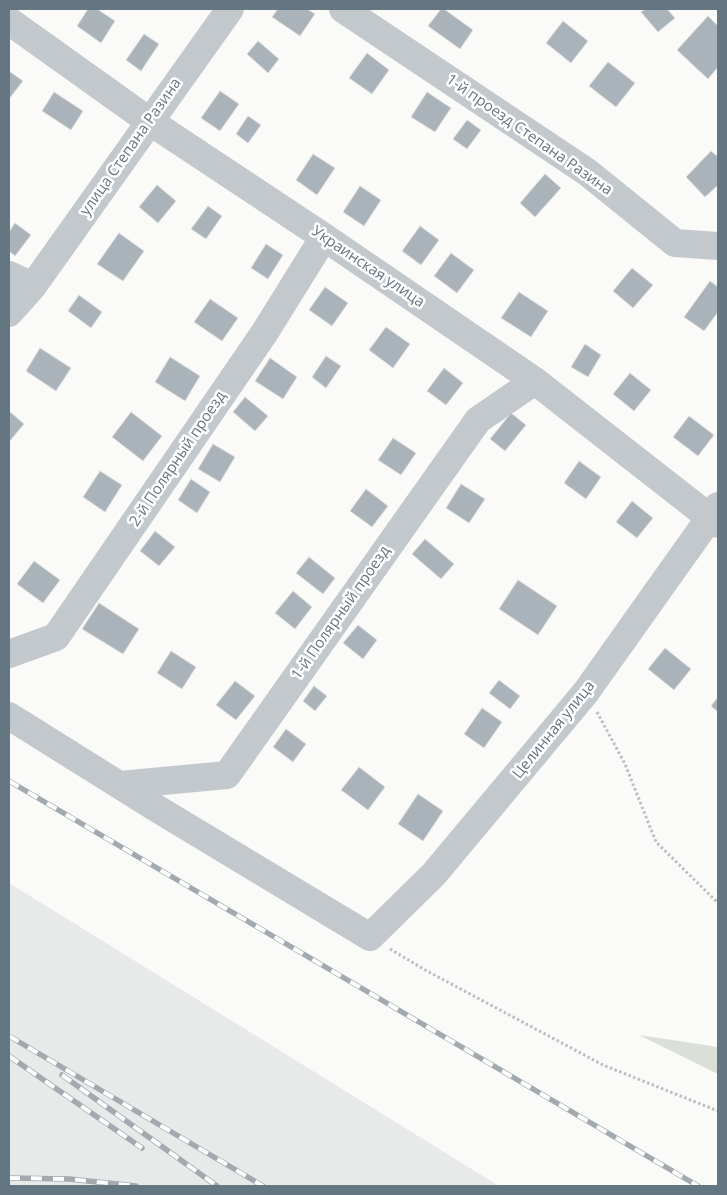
<!DOCTYPE html>
<meta charset="utf-8">
<style>
body{margin:0}
#map{position:relative;width:727px;height:1195px;overflow:hidden;background:#fafaf8;font-family:"Open Sans",sans-serif}
canvas{display:block}
.frame{position:absolute;inset:0;border:10px solid #657683;pointer-events:none}
</style>
<div id="map">
<canvas width="727" height="1195"></canvas>
<div class="frame"></div>
</div>
<script>
const g = document.querySelector('canvas').getContext('2d');
g.lineJoin = 'round';
function paint(path, color) { g.fillStyle = color; g.fill(path, 'evenodd'); }
const shape = rows => new Path2D(rows.map(r => 'M' + r).join(''));
function trace(path, color, width, dash) { g.strokeStyle = color; g.lineWidth = width; g.lineCap = dash ? 'butt' : 'round'; g.setLineDash(dash || []); g.stroke(path); }
function drawText(font, color, halo, rows, align = 'center') {
  g.font = font + ' "Open Sans",sans-serif'; g.lineWidth = 5; g.setLineDash([]); g.textBaseline = 'middle'; g.strokeStyle = halo; g.fillStyle = color; for (const [text, x, y, turn = 0] of rows) {
    g.save(); g.translate(x, y); g.rotate((+turn || 0) * Math.PI / 180); g.textAlign = isNaN(turn) ? turn : align; if (halo) g.strokeText(text, 0, 0); g.fillText(text, 0, 0); g.restore();
  }
}
paint(shape([
 [9,883,499,1186,9,1186]
]), '#e8e9e9');
paint(shape([
 [639,1035,718,1047,718,1074]
]), '#dadfd7');
const building = shape([
 [88,9,97,9,115,21,101,43,77,26,88,9],
 [278,9,307,9,315,14,300,36,272,17,278,9],
 [441,9,444,9,473,30,460,49,428,26,441,9],
 [645,9,667,9,675,18,658,32,641,12,645,9],
 [708,16,718,26,718,67,708,79,677,50,708,16],
 [563,21,588,41,571,63,546,43,563,21],
 [144,34,159,44,141,71,126,60,144,34],
 [258,41,279,59,268,73,247,54,258,41],
 [367,53,389,70,372,94,349,78,367,53],
 [608,62,635,83,616,107,589,86,608,62],
 [9,71,23,81,9,99,9,71],
 [220,91,239,104,220,131,201,118,220,91],
 [54,92,83,111,71,130,42,111,54,92],
 [427,92,451,108,435,132,411,117,427,92],
 [248,116,261,125,248,143,236,134,248,116],
 [467,120,481,130,467,149,453,139,467,120],
 [711,151,718,157,718,185,705,197,686,177,711,151],
 [313,154,335,168,317,195,296,180,313,154],
 [545,174,561,188,535,217,520,203,545,174],
 [157,185,176,201,158,223,139,207,157,185],
 [360,186,381,200,364,226,343,212,360,186],
 [208,206,222,216,206,239,191,229,208,206],
 [15,223,31,235,15,256,9,251,9,232,15,223],
 [420,226,439,240,421,265,402,251,420,226],
 [119,233,144,251,123,281,97,264,119,233],
 [266,244,283,255,268,279,251,268,266,244],
 [451,253,474,270,457,293,434,276,451,253],
 [632,268,653,285,633,308,613,291,632,268],
 [710,281,718,287,718,312,704,331,684,317,710,281],
 [325,287,348,303,332,326,309,310,325,287],
 [519,292,548,311,531,337,501,318,519,292],
 [79,295,102,312,91,328,68,311,79,295],
 [210,299,238,318,222,341,194,322,210,299],
 [386,327,410,344,393,368,369,350,386,327],
 [585,344,601,355,588,377,571,367,585,344],
 [40,348,71,368,56,391,26,371,40,348],
 [326,356,341,366,326,388,312,377,326,356],
 [170,357,200,376,185,401,155,382,170,357],
 [270,358,297,377,283,399,255,381,270,358],
 [444,368,463,383,446,405,427,391,444,368],
 [630,373,651,390,634,411,613,394,630,373],
 [245,397,268,416,255,431,233,412,245,397],
 [9,411,24,424,9,442,9,411],
 [131,412,162,436,143,461,112,437,131,412],
 [511,413,526,425,505,451,490,439,511,413],
 [689,416,714,435,698,456,673,437,689,416],
 [393,438,416,453,401,475,378,460,393,438],
 [213,444,235,457,220,482,198,469,213,444],
 [579,461,601,477,586,499,564,483,579,461],
 [100,471,122,485,105,512,83,497,100,471],
 [191,479,210,492,197,513,178,500,191,479],
 [461,484,485,499,469,523,446,508,461,484],
 [366,489,388,506,372,527,350,511,366,489],
 [632,501,653,518,637,538,616,522,632,501],
 [155,531,175,547,159,566,140,551,155,531],
 [425,539,454,564,441,579,412,554,425,539],
 [309,557,335,578,323,594,296,573,309,557],
 [34,561,60,580,43,603,17,584,34,561],
 [518,580,557,606,538,635,499,609,518,580],
 [293,591,312,607,295,629,275,613,293,591],
 [99,603,139,629,123,654,82,629,99,603],
 [358,625,377,640,363,659,343,643,358,625],
 [665,648,691,669,674,690,648,669,665,648],
 [171,651,196,667,182,689,157,673,171,651],
 [499,680,520,696,510,709,489,693,499,680],
 [235,681,255,696,236,720,216,705,235,681],
 [314,686,327,696,315,711,303,701,314,686],
 [718,697,718,712,711,706,718,697],
 [482,708,502,722,484,748,464,734,482,708],
 [286,729,306,744,293,762,273,747,286,729],
 [359,767,385,787,368,810,341,790,359,767],
 [418,794,443,811,423,841,398,824,418,794]
]);
paint(building, '#aab3b9');
trace(building, '#dcdcda', 1);
trace(shape([
 [597,712,625,764,656,842,718,903],
 [390,949,427,971,603,1065,718,1111]
]), '#bbbfc2', 3, [2.5, 2.5]);
trace(shape([
 [343,9,587,172,675,243,718,246],
 [9,21,149,121,324,237,535,381,718,524],
 [9,275,33,286],
 [9,313,33,286,230,9],
 [9,654,56,637,265,332,324,237],
 [9,716,156,808,370,937,434,874,586,692,718,506],
 [120,785,227,775,478,420,535,381]
]), '#c3c8cc', 28);
const rail = shape([
 [9,781,698,1186],
 [9,1036,263,1186],
 [9,1056,142,1148],
 [62,1075,217,1186],
 [9,1178,69,1179,136,1186]
]);
trace(rail, '#a2aab0', 5.5);
trace(rail, '#fff', 4, [11]);
drawText('15px', '#657683', '#fff', [
 ["1-й проезд Степана Разина",529,135,35],
 ["улица Степана Разина",131,147,-55],
 ["Украинская улица",368,267,34],
 ["2-й Полярный проезд",178,459,-56],
 ["1-й Полярный проезд",341,613,-55],
 ["Целинная улица",554,730,-51]
]);
</script>
